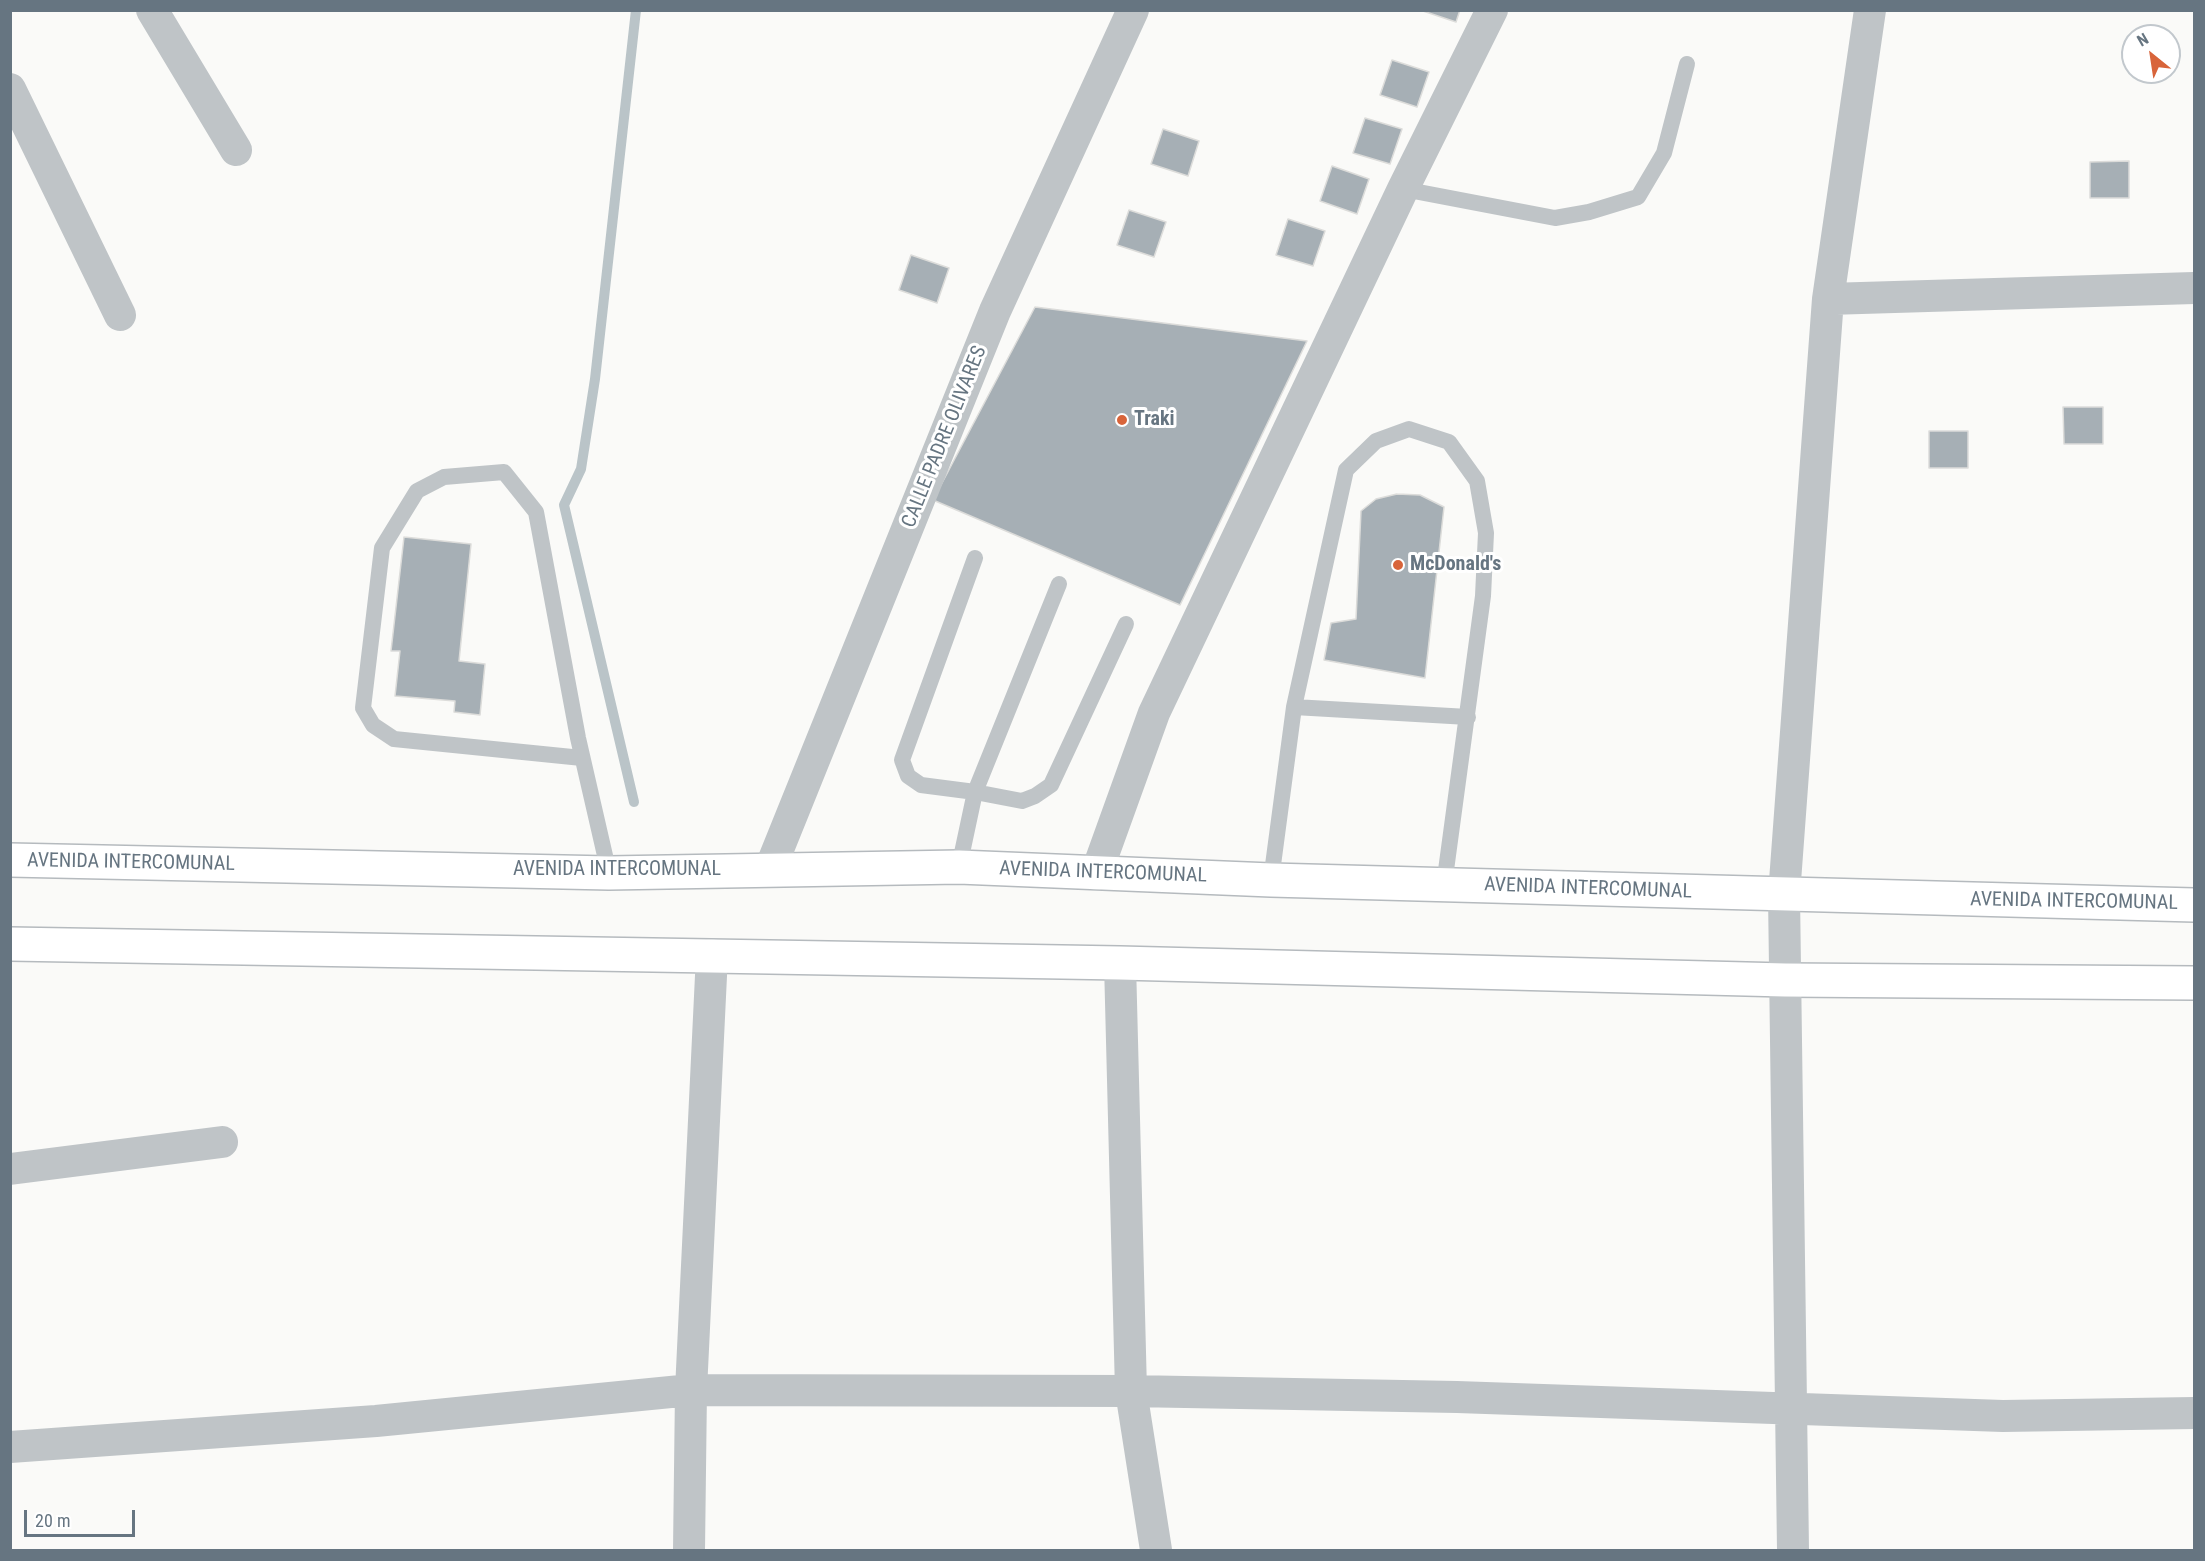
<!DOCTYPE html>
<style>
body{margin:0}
#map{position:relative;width:2205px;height:1561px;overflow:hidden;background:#fafaf8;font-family:"Roboto Condensed",sans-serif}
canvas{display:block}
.frame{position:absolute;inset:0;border:12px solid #667581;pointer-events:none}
.north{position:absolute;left:2121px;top:24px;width:60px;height:60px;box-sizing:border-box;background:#fff;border:2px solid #c2c8cd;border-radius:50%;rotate:330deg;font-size:16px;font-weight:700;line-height:24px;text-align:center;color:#667581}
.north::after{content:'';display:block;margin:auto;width:21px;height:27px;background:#d8643a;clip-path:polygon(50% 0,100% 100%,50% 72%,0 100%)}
.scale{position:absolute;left:24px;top:1510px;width:111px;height:27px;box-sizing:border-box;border:3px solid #667581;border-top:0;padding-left:8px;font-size:18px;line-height:21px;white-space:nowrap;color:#667581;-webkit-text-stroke:4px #fff;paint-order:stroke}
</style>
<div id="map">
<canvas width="2205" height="1561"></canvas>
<div class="frame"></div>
<div class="north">N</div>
<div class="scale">20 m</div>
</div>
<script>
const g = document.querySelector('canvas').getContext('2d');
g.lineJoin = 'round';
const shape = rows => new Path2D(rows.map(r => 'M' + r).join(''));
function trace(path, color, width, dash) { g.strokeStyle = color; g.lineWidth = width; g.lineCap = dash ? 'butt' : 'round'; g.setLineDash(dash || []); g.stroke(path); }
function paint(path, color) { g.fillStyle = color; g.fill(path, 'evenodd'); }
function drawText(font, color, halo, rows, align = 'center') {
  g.font = font + ' "Roboto Condensed",sans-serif'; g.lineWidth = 6; g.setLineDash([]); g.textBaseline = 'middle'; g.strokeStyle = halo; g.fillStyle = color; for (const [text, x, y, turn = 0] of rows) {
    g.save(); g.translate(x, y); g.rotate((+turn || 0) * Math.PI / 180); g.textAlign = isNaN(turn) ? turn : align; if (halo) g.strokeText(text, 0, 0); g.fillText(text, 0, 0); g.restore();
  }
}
trace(shape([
 [634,802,564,505,581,469,595,379,636,10]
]), '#bac4c8', 10);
const building = shape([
 [1420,10,1460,10,1456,22,1420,10],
 [1392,60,1429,72,1417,107,1380,95,1392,60],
 [1365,118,1402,129,1390,164,1353,153,1365,118],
 [1163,129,1199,141,1188,176,1151,164,1163,129],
 [2129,161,2129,198,2090,198,2090,162,2129,161],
 [1332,166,1369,179,1357,214,1320,201,1332,166],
 [1129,210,1166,222,1154,257,1117,245,1129,210],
 [1288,219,1325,231,1313,266,1276,255,1288,219],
 [911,255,949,268,937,303,899,290,911,255],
 [1035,307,1307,341,1180,605,933,500,1035,307],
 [2063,407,2103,407,2103,444,2064,444,2063,407],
 [1929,431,1968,431,1968,468,1929,468,1929,431],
 [1397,494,1420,495,1444,507,1425,678,1324,660,1331,623,1356,619,1361,511,1376,499,1397,494],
 [404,537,471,544,459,661,485,664,480,715,454,712,455,701,395,696,400,651,391,651,404,537]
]);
paint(building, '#a6afb5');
trace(building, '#dcdcda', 1.5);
const primary = shape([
 [10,860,609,873,959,867,1271,880,2194,905],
 [10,944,1120,963,1785,980,2194,983]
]);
trace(primary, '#b5babe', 36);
trace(shape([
 [1403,189,1555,218,1589,212,1638,197,1664,153,1687,64],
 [975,558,902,760,908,776,921,785,975,792,1059,584],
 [1294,707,1468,717],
 [582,758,394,739,373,725,363,708,382,548,417,491,444,477,504,472,536,512,578,738,609,873],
 [959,867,975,792,1022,801,1035,796,1051,785,1126,624],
 [1271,880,1294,707,1346,470,1376,441,1409,429,1449,442,1477,481,1486,533,1483,596,1444,885]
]), '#bfc4c7', 16);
trace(shape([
 [152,10,236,150],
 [10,89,120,315],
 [1828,299,2194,288],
 [770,869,995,311,1133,10],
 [1096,874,1154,713,1403,189,1492,10],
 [1120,963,1131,1391,1156,1550],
 [10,1169,222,1142],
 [10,1447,376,1421,691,1390,1131,1391,1457,1397,2003,1416,2194,1413],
 [689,1550,691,1390,712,955],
 [1793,1550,1784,895,1828,299,1870,10]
]), '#bfc4c7', 32);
trace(primary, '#fff', 33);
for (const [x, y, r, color] of [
 [1122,420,6,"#d8643a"],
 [1398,565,6,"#d8643a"]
]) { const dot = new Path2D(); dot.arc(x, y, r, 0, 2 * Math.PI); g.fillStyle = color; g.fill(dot); trace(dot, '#fff', 2); }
drawText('bold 20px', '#667581', '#fff', [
 ["Traki",1134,420],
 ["McDonald's",1410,565]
], 'left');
drawText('20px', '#667581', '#fff', [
 ["CALLE PADRE OLIVARES",945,437,-68],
 ["AVENIDA INTERCOMUNAL",131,863,1],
 ["AVENIDA INTERCOMUNAL",617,870],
 ["AVENIDA INTERCOMUNAL",1103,873,2],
 ["AVENIDA INTERCOMUNAL",1588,889,2],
 ["AVENIDA INTERCOMUNAL",2074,902,1]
]);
</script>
